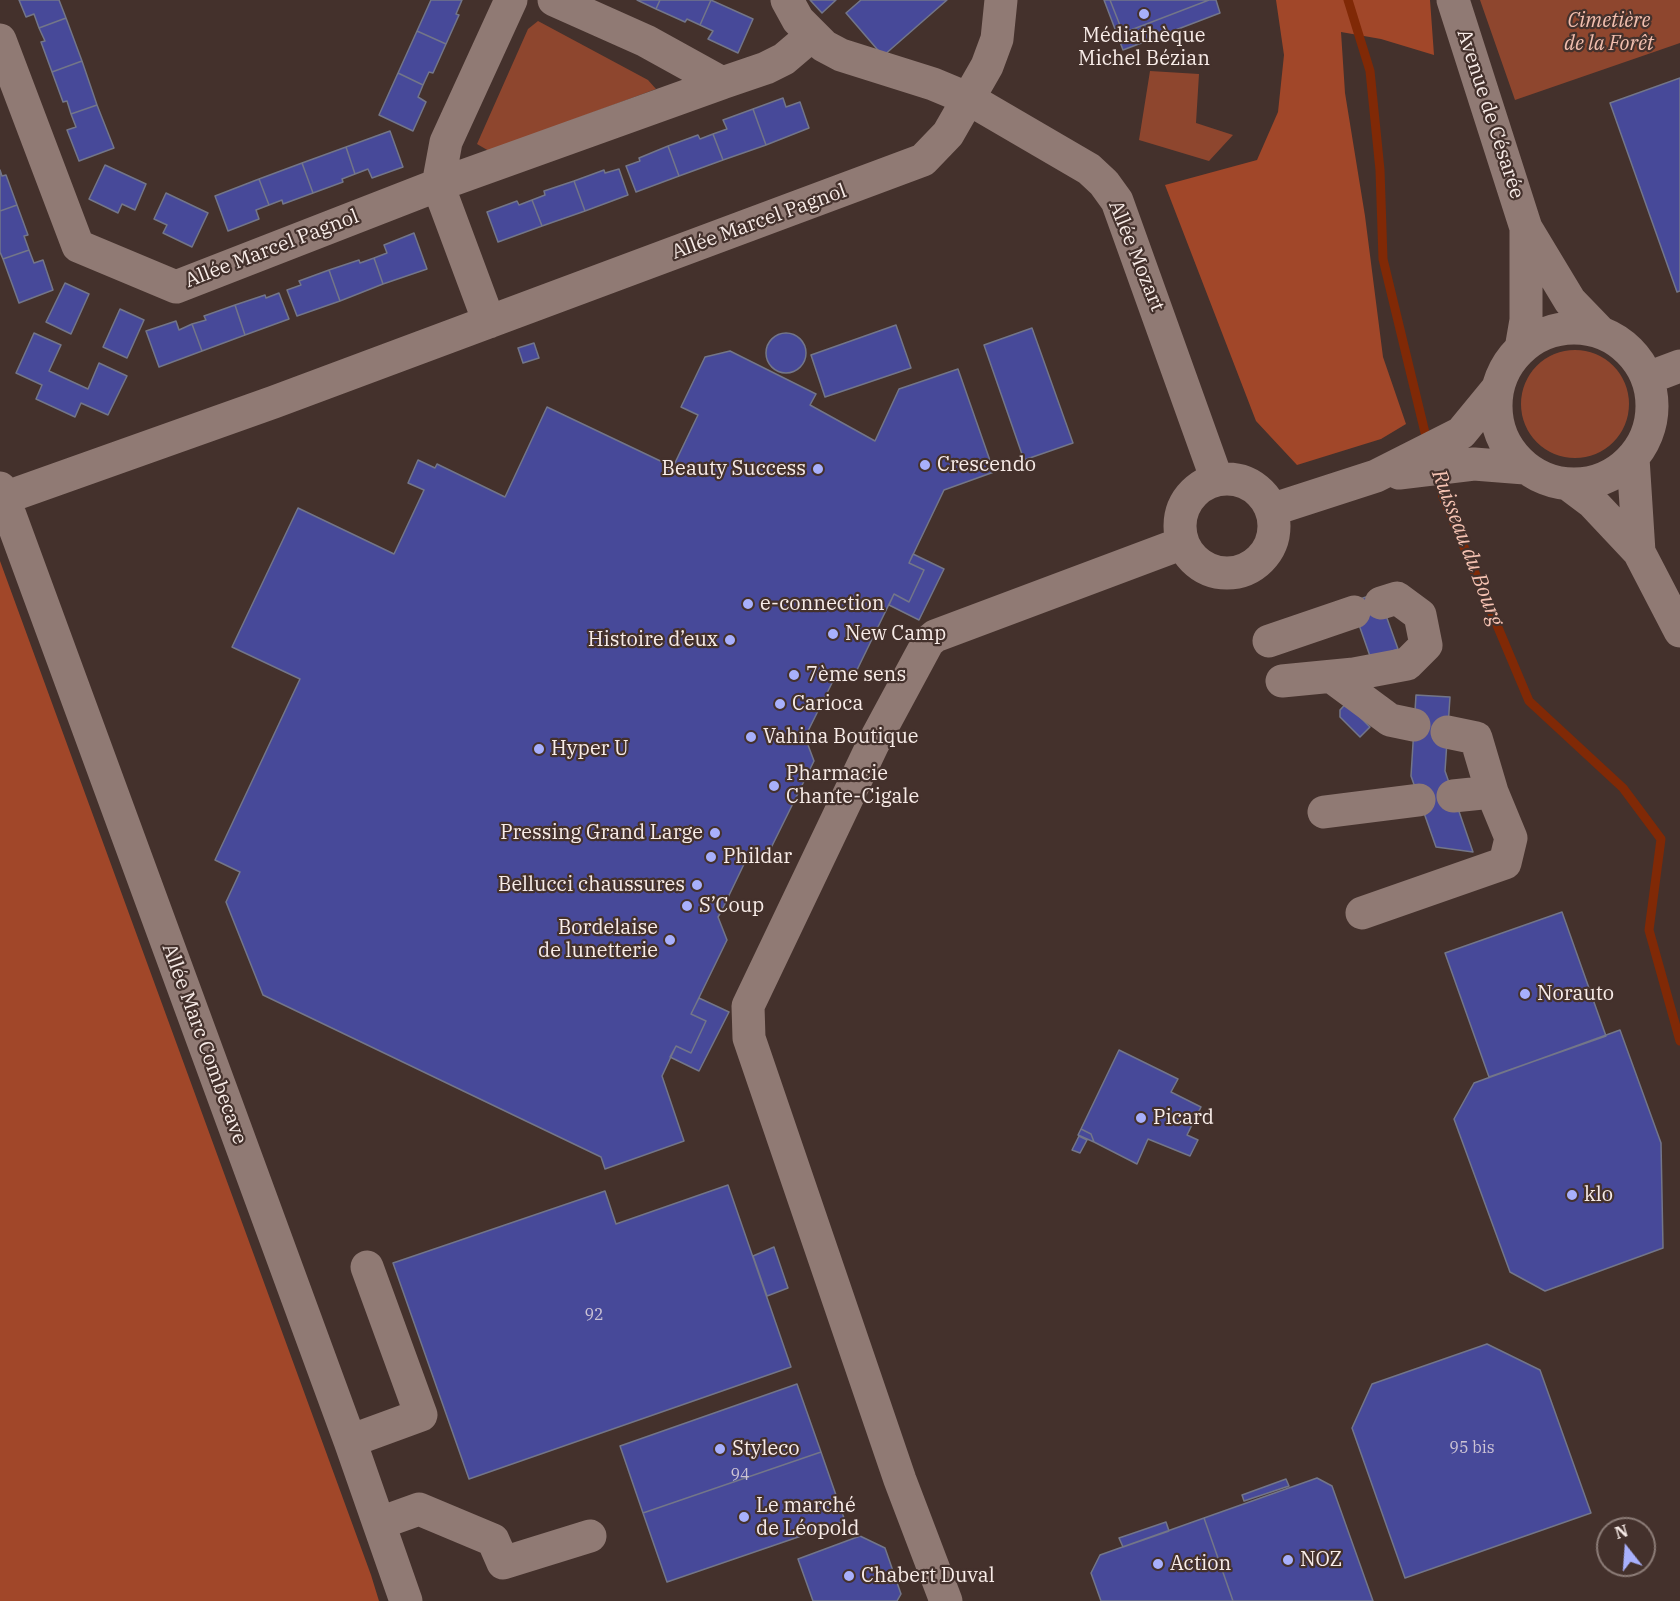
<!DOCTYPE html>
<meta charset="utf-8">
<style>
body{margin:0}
#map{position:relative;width:1680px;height:1601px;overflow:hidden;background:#44312c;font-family:"IBM Plex Serif",serif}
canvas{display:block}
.north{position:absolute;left:1596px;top:1517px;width:60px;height:60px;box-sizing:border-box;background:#44312c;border:2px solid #8c7c77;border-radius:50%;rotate:343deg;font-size:16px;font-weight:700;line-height:24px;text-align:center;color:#f8ece8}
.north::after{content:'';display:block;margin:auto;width:21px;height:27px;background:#a8b0fc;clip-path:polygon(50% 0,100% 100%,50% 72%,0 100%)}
</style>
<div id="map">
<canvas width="1680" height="1601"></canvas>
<div class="north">N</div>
</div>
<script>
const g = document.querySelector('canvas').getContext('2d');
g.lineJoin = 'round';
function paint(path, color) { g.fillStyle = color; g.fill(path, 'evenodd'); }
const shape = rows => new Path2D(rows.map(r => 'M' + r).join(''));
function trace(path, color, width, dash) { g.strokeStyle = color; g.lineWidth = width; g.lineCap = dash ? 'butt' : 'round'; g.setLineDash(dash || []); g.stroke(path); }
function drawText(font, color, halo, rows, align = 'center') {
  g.font = font + ' "IBM Plex Serif",serif'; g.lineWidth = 4.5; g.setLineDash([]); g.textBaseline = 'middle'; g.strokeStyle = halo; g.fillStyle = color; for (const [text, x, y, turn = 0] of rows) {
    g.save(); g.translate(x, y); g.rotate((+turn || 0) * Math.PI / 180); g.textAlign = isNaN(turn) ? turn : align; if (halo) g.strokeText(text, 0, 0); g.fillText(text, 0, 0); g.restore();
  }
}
paint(shape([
 [1480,0,1680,0,1680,43,1515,100],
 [538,21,648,80,656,89,489,151,477,144,528,29],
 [1150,71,1199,74,1196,123,1233,135,1209,161,1139,140],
 '1521 404a54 54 0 1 1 108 0a54 54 0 1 1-108 0Z'
]), '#8e462e');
paint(shape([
 [1276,0,1430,0,1434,55,1381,39,1341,32,1345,93,1365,216,1383,357,1406,424,1381,439,1297,465,1256,421,1165,185,1257,160,1278,112,1284,55],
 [0,561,371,1575,379,1601,0,1601]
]), '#a14729');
trace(shape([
 [1348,0,1370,71,1380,170,1383,259,1428,445],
 [1437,475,1443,497,1529,701,1623,788,1661,839,1649,930,1680,1041]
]), '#802906', 9);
const building = shape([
 [19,0,59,0,66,18,39,28,34,14,26,17,19,0],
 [431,0,462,0,456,14,459,15,446,44,417,31,431,0],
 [637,0,660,0,656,9,637,0],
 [660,0,711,0,700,25,687,19,685,22,656,9,660,0],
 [711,0,753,19,738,53,708,39,713,31,700,25,711,0],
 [810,0,836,0,822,13,810,0],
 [861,0,947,0,883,56,846,13,861,0],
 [1104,0,1110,0,1123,33,1209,0,1216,0,1220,13,1123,50,1104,0],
 [1110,0,1209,0,1123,33,1110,0],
 [66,18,82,61,52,72,41,42,45,41,39,28,66,18],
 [417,31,446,44,433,73,429,72,423,85,398,73,417,31],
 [82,61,97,105,71,114,67,101,63,102,52,72,82,61],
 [398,73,423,85,418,97,426,102,413,131,379,115,398,73],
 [1680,78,1680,291,1677,292,1610,103,1680,78],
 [783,98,786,107,800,102,809,128,766,145,753,109,783,98],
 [97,105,114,148,79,161,67,130,76,127,71,114,97,105],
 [753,109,766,145,723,160,713,134,727,129,723,120,753,109],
 [390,131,403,167,372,178,368,169,355,174,346,147,390,131],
 [713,134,723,160,679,176,668,146,698,135,700,139,713,134],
 [668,146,679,176,636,192,626,166,640,161,639,158,668,146],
 [346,147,355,174,342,179,343,182,313,193,302,163,346,147],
 [302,163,313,193,283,204,282,200,269,205,259,179,302,163],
 [105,165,146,184,135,210,122,204,118,213,89,199,105,165],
 [619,169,628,195,585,211,574,181,604,170,605,173,619,169],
 [0,170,2,176,6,175,17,205,0,211,0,170],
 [259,179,269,205,256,210,259,219,228,231,215,196,259,179],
 [574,181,585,211,542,226,532,200,545,195,544,191,574,181],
 [166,193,208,213,192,247,163,233,167,225,154,219,166,193],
 [532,200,542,226,498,242,487,212,517,201,519,205,532,200],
 [17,205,28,235,24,236,29,250,3,259,0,252,0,211,17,205],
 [414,233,427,269,383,284,374,258,387,253,384,245,414,233],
 [29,250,34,263,43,260,53,290,19,303,3,259,29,250],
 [374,258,383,284,340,301,329,270,359,260,360,263,374,258],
 [329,270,340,301,297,316,287,290,301,285,299,281,329,270],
 [65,283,89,294,71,334,46,322,65,283],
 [279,293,289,319,245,335,235,305,265,295,266,298,279,293],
 [235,305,245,335,202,351,192,324,206,320,204,316,235,305],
 [120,309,144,320,127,358,103,347,120,309],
 [176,321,179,330,192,324,202,351,159,367,146,331,176,321],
 [896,325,911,368,825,397,811,355,896,325],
 [1032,328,1073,443,1024,460,984,345,1032,328],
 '766 353a20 20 0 1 1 40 0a20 20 0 1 1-40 0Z',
 [34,333,61,345,49,371,88,389,99,363,127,376,108,415,81,403,75,417,36,399,42,385,16,373,34,333],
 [534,343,539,358,523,363,518,348,534,343],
 [730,351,816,394,810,405,875,441,899,389,958,369,994,472,944,490,909,563,924,570,909,602,894,594,856,672,833,681,805,737,814,761,769,852,746,860,721,912,718,917,727,940,691,1014,706,1021,691,1053,676,1046,662,1076,684,1141,605,1169,601,1157,263,995,226,902,240,872,215,860,300,679,232,647,298,508,394,554,424,490,408,483,418,460,435,468,437,464,505,497,547,407,673,467,698,415,681,407,705,357,730,351],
 [913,554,944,569,919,620,889,605,894,594,909,602,924,570,909,563,913,554],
 [1378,593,1398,649,1371,659,1351,602,1378,593],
 [1416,695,1450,697,1445,771,1473,852,1436,847,1411,776,1416,695],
 [1353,696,1356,713,1370,727,1360,737,1340,717,1340,710,1353,696],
 [1562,912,1606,1036,1489,1077,1445,953,1562,912],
 [699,998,729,1012,699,1071,670,1057,676,1046,691,1053,706,1021,691,1014,699,998],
 [1620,1030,1661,1143,1663,1248,1545,1291,1510,1272,1454,1119,1474,1083,1620,1030],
 [1119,1050,1178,1079,1171,1092,1201,1107,1187,1135,1198,1140,1190,1156,1148,1139,1137,1164,1094,1142,1091,1134,1081,1129,1119,1050],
 [1081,1129,1091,1134,1094,1142,1078,1135,1081,1129],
 [1079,1136,1087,1140,1080,1153,1072,1150,1079,1136],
 [728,1185,791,1367,469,1479,393,1263,605,1191,616,1224,728,1185],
 [774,1247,788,1288,767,1296,753,1256,774,1247],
 [1487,1344,1540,1370,1591,1513,1405,1578,1352,1428,1372,1384,1487,1344],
 [797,1384,821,1452,643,1513,620,1446,797,1384],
 [821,1452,845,1521,667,1582,643,1513,821,1452],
 [1317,1478,1332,1486,1373,1601,1233,1601,1204,1518,1317,1478],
 [1286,1479,1289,1486,1244,1501,1242,1495,1286,1479],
 [1204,1518,1233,1601,1101,1601,1091,1573,1100,1555,1204,1518],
 [1166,1522,1169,1531,1123,1547,1119,1538,1166,1522],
 [860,1536,885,1548,901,1594,897,1601,813,1601,798,1559,860,1536]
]);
paint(building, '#474999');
trace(building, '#737689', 1.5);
trace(shape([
 [787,0,798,20,824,46,841,55,933,84,969,99,1089,169,1104,183,1117,201,1217,480],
 [1453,0,1526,228,1570,301,1599,331],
 [0,40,78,246,176,287,438,185,722,83,646,41,554,0],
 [722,83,766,68,784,59,811,36],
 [489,322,438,185,446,142,511,0],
 '1496 406a78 78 0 1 1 156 0a78 78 0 1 1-156 0Z',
 [1521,349,1526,320,1526,228],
 [1648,378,1680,366],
 [1633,458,1639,552],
 [1399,473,1474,464,1525,468],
 '1180 526a47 47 0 1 1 94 0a47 47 0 1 1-94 0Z',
 [1568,484,1592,502,1639,552,1680,631],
 [0,488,350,1441,406,1601],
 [4,498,274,402,923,160,948,134,987,66,997,39,1001,0],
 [1271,510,1376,476,1461,433,1498,388],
 [1269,641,1354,612],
 [1332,677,1390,720,1414,725],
 [1282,681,1354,674,1407,664,1426,645,1420,615,1397,598,1381,603],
 [1447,732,1476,738,1492,792],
 [1324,812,1419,800],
 [1362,913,1505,863,1511,838,1492,792,1453,796],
 [350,1441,421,1415,367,1267],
 [380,1523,419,1509,493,1540,503,1563,590,1536],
 [946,1601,900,1480,749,1038,748,1006,873,744,928,642,935,636,1183,543]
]), '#907a74', 33);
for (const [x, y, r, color] of [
 [1144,14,6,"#a8b0fc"],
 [925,465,6,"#a8b0fc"],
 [818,469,6,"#a8b0fc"],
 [748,604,6,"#a8b0fc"],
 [833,634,6,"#a8b0fc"],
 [730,640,6,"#a8b0fc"],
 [794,675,6,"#a8b0fc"],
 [780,704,6,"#a8b0fc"],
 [751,737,6,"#a8b0fc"],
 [539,749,6,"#a8b0fc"],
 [774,786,6,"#a8b0fc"],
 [715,833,6,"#a8b0fc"],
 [711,857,6,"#a8b0fc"],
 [697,885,6,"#a8b0fc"],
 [687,906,6,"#a8b0fc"],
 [670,940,6,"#a8b0fc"],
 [1525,994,6,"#a8b0fc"],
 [1141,1118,6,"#a8b0fc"],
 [1572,1195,6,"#a8b0fc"],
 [720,1449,6,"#a8b0fc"],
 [744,1517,6,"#a8b0fc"],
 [1288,1560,6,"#a8b0fc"],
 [1158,1564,6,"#a8b0fc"],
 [849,1576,6,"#a8b0fc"]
]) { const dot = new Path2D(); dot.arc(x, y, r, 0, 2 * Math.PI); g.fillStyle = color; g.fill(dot); trace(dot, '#44312c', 2); }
drawText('16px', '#ccc3d4', null, [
 ["92",594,1315],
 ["95 bis",1472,1448],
 ["94",740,1475]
]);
drawText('italic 20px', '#f2bfaf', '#44312c', [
 ["Cimetière",1609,21],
 ["de la Forêt",1609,44]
]);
drawText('20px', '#f8ece8', '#44312c', [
 ["Médiathèque",1144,36,"center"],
 ["Michel Bézian",1144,59,"center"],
 ["Crescendo",937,465],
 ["Beauty Success",806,469,"right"],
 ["e-connection",760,604],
 ["New Camp",845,634],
 ["Histoire d’eux",718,640,"right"],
 ["7ème sens",806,675],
 ["Carioca",792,704],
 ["Vahina Boutique",763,737],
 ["Hyper U",551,749],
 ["Pharmacie",786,774],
 ["Chante-Cigale",786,797],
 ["Pressing Grand Large",703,833,"right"],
 ["Phildar",723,857],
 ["Bellucci chaussures",685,885,"right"],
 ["S’Coup",699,906],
 ["Bordelaise",658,928,"right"],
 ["de lunetterie",658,951,"right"],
 ["Norauto",1537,994],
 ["Picard",1153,1118],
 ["klo",1584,1195],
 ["Styleco",732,1449],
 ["Le marché",756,1506],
 ["de Léopold",756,1529],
 ["NOZ",1300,1560],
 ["Action",1170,1564],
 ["Chabert Duval",861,1576]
], 'left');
drawText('20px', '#f8ece8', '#44312c', [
 ["Avenue de Césarée",1490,114,72],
 ["Allée Marcel Pagnol",759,222,-20],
 ["Allée Marcel Pagnol",272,249,-21],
 ["Allée Mozart",1136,256,68],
 ["Allée Marc Combecave",204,1044,70]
]);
drawText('italic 21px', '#f5c2b2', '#44312c', [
 ["Ruisseau du Bourg",1467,548,69]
]);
</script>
